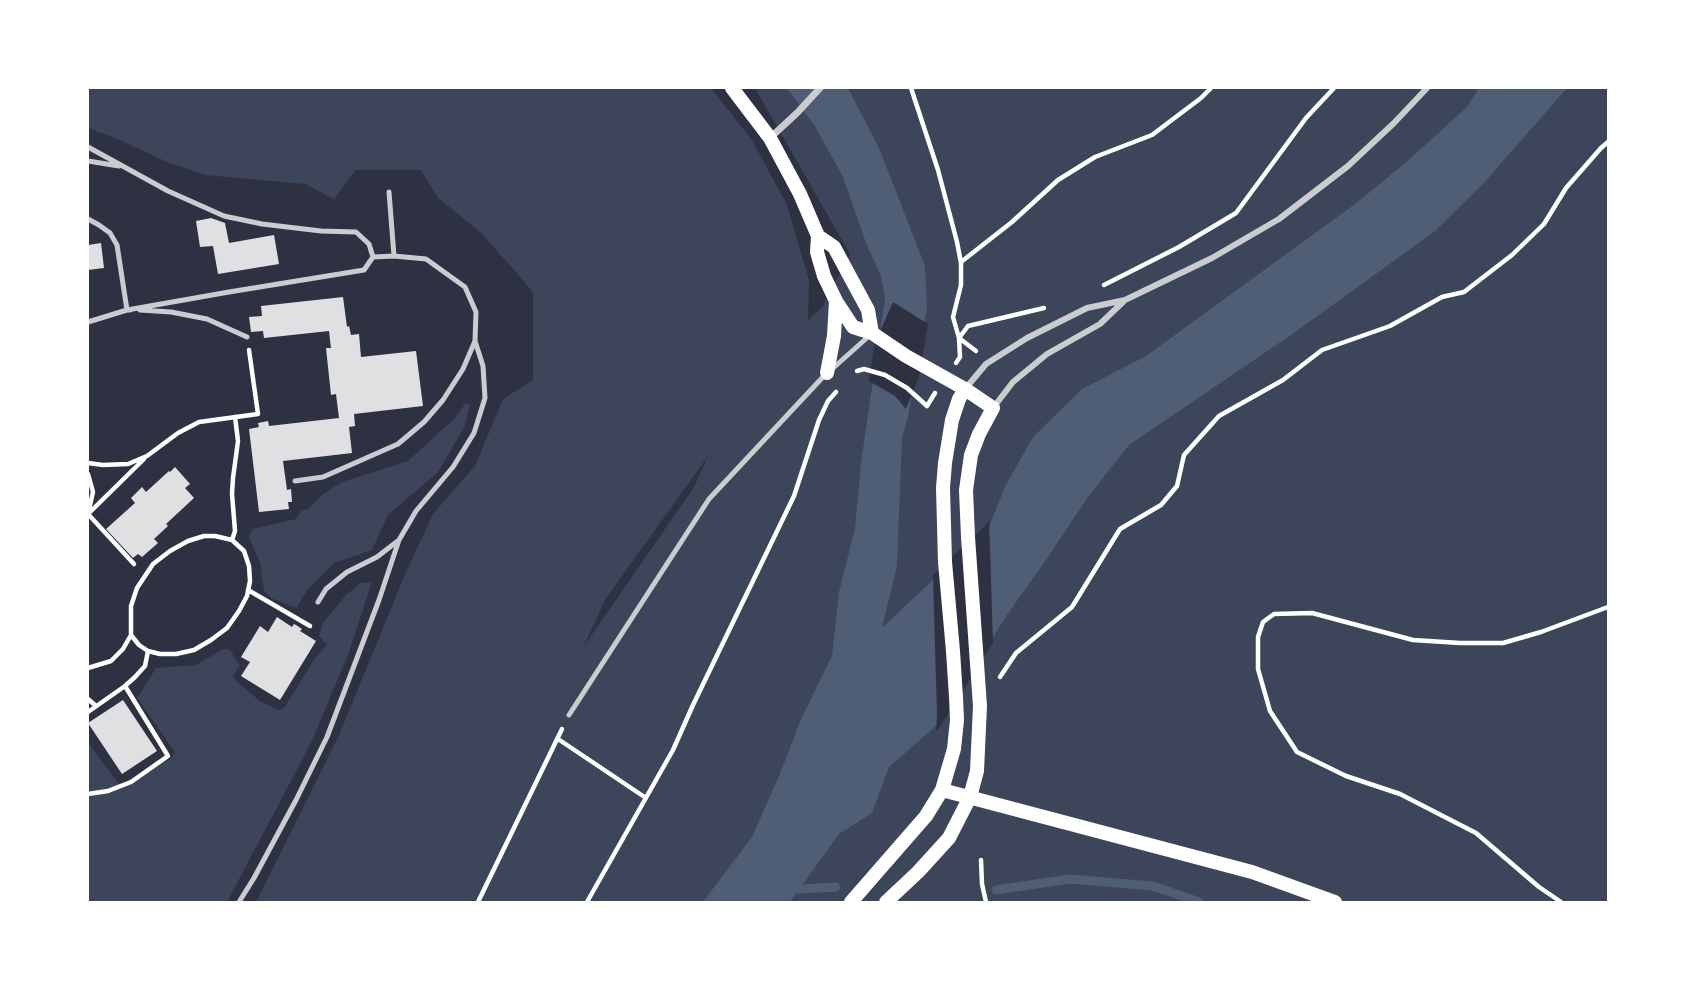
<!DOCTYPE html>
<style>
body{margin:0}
#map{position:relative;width:1696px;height:990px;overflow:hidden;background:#2d3142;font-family:Ubuntu,sans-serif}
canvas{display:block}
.frame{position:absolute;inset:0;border:89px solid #fff;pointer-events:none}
</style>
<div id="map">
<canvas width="1696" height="990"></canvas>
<div class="frame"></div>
</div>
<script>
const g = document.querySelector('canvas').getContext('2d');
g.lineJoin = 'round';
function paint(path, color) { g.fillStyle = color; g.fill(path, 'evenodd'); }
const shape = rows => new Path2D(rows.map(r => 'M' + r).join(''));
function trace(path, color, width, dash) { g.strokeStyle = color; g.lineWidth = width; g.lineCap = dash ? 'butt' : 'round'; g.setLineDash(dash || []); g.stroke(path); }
paint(shape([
 [88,88,711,88,752,140,787,205,809,280,808,320,822,307,850,254,755,88,1608,88,1608,902,256,902,339,735,406,572,433,514,475,466,503,399,533,380,533,293,516,272,479,231,438,198,421,170,356,170,334,199,305,184,205,175,167,162,120,140,88,128],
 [708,456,694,487,584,646,605,600],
 [465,404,470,404,465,426,438,472,388,515,372,550,334,563,308,589,296,608,273,599,264,591,260,562,249,538,252,529,296,519,301,511,308,509,323,494,342,482,408,461,455,418],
 [372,582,348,655,310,745,227,902,88,902,88,743,119,784,126,784,157,760,164,762,170,760,175,752,137,698,156,668,196,665,223,649,230,650,240,666,233,675,237,682,260,701,279,710,285,707,313,661,327,645,319,636,323,623,346,595,361,583]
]), '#3c4559');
paint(shape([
 [787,88,848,88,879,148,925,266,927,308,908,416,902,438,897,566,882,628,989,527,1004,489,1033,437,1082,389,1146,356,1355,204,1404,164,1466,108,1479,88,1567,88,1483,184,1434,232,1291,335,1129,445,1088,497,1048,557,1007,615,937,725,889,767,872,813,839,834,790,902,703,902,752,837,779,776,802,717,832,656,839,592,855,528,861,463,885,298,881,276,866,243,843,177,815,126]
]), '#4f5d75');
paint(shape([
 [893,302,928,324,919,377,906,409,895,396,869,381,874,345],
 [989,519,993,643,940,727,936,731,937,714,933,575,986,525]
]), '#2d3142');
trace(shape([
 [789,888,799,889,836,887],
 [996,890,1070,879,1153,886,1199,902]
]), '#4f5d75', 9);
paint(shape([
 [211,218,225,223,229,243,274,235,279,264,218,274,213,246,200,247,196,221],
 [101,243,104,268,88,270,88,245],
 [343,297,347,327,349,326,351,335,359,334,361,357,416,351,423,406,354,414,355,426,349,427,352,453,283,461,287,490,291,489,292,502,288,502,289,509,259,512,249,429,259,427,258,423,268,421,269,426,339,418,336,394,331,395,326,348,331,348,329,331,264,338,263,331,251,332,249,317,262,316,261,306],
 [175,467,190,484,185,488,194,498,166,524,168,526,154,539,158,543,142,557,138,554,133,558,106,529,135,503,131,498,142,487,146,492,169,471,170,472],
 [277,617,292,627,294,624,296,625,302,629,300,631,316,641,280,700,241,676,250,662,241,657,260,626,268,632],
 [123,700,157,751,122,774,88,723]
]), '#e0e0e3');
trace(shape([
 [911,88,938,170,957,242,961,263,961,285,953,317,959,338,960,357,956,363],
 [961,262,1012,222,1058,180,1095,157,1152,135,1201,98,1211,88],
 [1104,285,1179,247,1236,213,1306,118,1334,88],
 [976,351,959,338,968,326,1044,308],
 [857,371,864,369,885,375,907,388,927,406,935,393],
 [88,463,103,465,128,464,147,456,178,433,199,422,258,414,249,350],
 [88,474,93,492,88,514,134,564],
 [88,514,144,459],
 [232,540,244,551,249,566,250,581,247,596,239,611,227,628,211,640,194,650,176,654,160,654,148,651,139,645,131,635,131,606,137,588,153,564,170,551,188,541,204,536,215,536,232,540,235,531,232,494,233,478,238,441,235,417],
 [248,590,310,626],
 [88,668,111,661,123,649,131,635],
 [1000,677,1016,653,1072,607,1120,529,1161,505,1177,486,1184,455,1219,416,1283,380,1322,350,1390,326,1442,297,1464,292,1512,255,1544,224,1566,188,1601,148,1608,142],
 [88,699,96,706],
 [88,712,125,686,135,677,145,666,148,651],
 [558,739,646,798],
 [88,794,108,791,131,782,168,756,125,686],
 [981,860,982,884,986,902],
 [478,902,562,729],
 [587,902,673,750,693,705,794,496,819,420,828,401,836,392],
 [1561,902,1539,887,1476,833,1400,794,1346,776,1297,752,1270,711,1258,669,1258,637,1263,622,1274,614,1312,613,1413,640,1460,643,1503,643,1541,632,1608,607]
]), '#fff', 4.5);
trace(shape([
 [88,147,168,191,224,216,262,224,321,231,356,232,369,244,373,257,364,270,229,292,127,310,88,322],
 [88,161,119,166],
 [389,192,394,256],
 [88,219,99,225,110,233,117,245,127,310,130,310],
 [140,310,171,312,207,319,247,337],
 [295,481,323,477,398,444,424,422,443,400,463,369,475,341,476,312,465,287,426,259,394,256,373,257],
 [318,602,326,589,347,572,377,557,399,540],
 [569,715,709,499,822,378,869,336],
 [239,902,254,878,296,800,327,737,379,600,399,540,416,511,453,467,474,433,485,398,483,366,475,341]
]), '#caccd0', 5);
trace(shape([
 [965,389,986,364,1027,338,1087,308,1125,300,1212,258,1279,219,1348,166,1394,123,1427,88],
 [993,408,1013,382,1047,354,1100,324,1123,302]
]), '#caccd0', 6);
trace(shape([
 [770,138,798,112,820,88]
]), '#caccd0', 7);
trace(shape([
 [732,88,770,138,800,194,818,236,817,252,824,276,836,301,853,327,872,333,906,356,965,389,993,408,979,434,971,455,966,490,968,537,980,706,977,771,970,797,949,838,918,872,886,902],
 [818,236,834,247,868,310,872,333],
 [827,373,834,336,836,301],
 [942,790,1252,872,1335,902],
 [851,902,926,816,942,790,954,749,957,720,956,697,953,651,945,562,943,488,945,463,952,420,959,399,965,389]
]), '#fff', 14);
</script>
